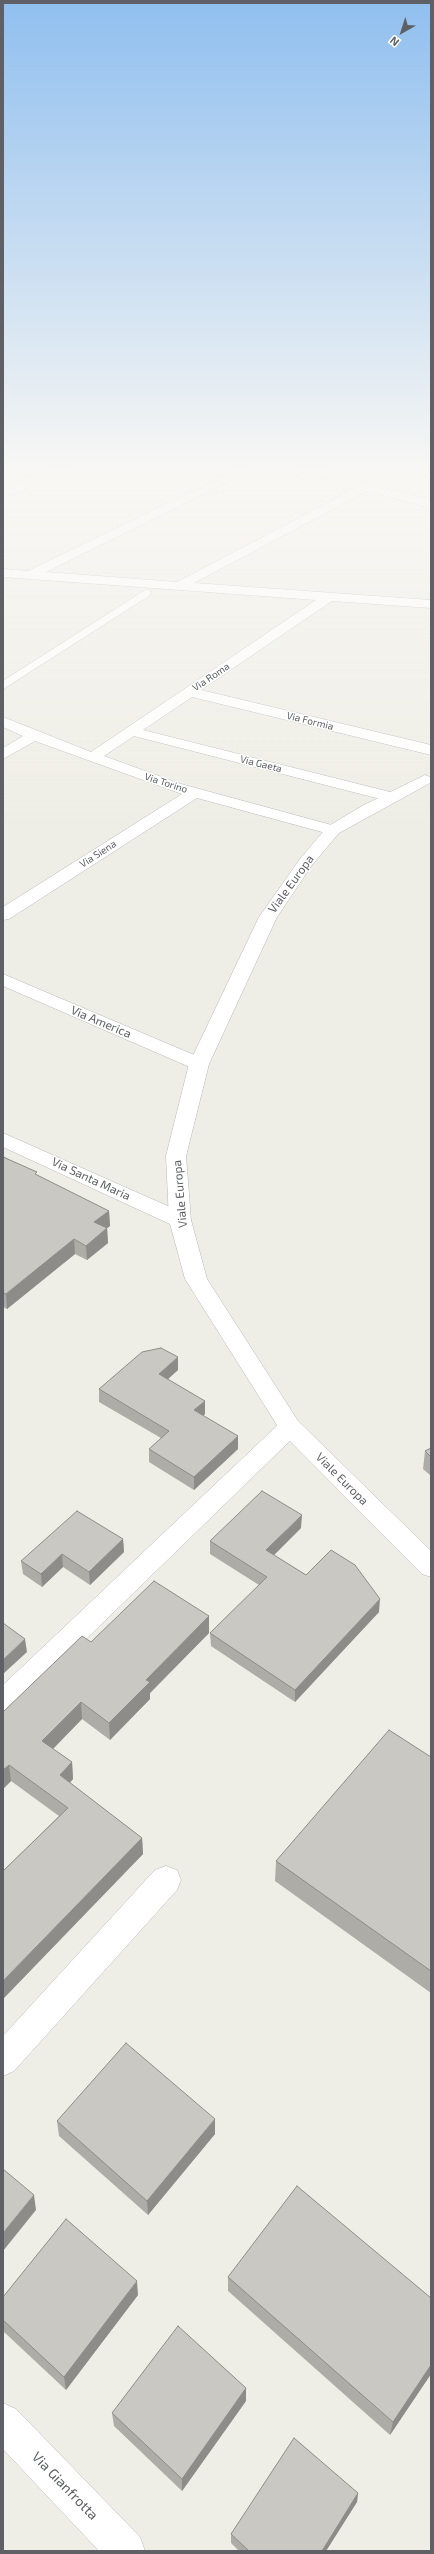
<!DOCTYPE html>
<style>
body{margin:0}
#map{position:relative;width:434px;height:2554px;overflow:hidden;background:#efeee6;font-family:"Exo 2",sans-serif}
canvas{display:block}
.frame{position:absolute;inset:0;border:4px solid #5e6065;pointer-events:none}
.north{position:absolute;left:382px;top:12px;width:40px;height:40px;-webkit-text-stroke:3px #fff;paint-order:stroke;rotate:219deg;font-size:11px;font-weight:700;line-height:16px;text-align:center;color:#5e6065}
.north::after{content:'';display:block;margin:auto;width:14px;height:18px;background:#5e6065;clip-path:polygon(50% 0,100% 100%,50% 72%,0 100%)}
</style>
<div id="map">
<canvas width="434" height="2554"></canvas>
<div class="frame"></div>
<div class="north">N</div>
</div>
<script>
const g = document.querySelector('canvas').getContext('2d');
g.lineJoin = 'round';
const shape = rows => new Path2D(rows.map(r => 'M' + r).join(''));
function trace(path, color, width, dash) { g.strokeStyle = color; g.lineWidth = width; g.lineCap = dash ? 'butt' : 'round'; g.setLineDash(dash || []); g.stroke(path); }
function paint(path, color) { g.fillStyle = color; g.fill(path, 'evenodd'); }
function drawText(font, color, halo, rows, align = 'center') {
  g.font = font + ' "Exo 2",sans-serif'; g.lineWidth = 3; g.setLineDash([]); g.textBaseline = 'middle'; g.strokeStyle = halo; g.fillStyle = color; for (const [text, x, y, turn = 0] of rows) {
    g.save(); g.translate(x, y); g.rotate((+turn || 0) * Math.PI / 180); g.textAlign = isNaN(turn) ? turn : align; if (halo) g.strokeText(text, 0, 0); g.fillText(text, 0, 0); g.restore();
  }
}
const service = shape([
 [3,685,147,593]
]);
const minor = shape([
 [57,467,72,467,3,498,3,491,57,467],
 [243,467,258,467,46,572,177,582,356,488,285,467,305,467,431,500,431,508,367,491,194,583,431,600,431,608,332,601,201,690,431,745,431,755,192,697,143,730,398,794,400,797,392,802,134,736,104,756,181,784,339,827,341,830,333,835,197,798,9,919,3,920,3,907,182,794,35,741,3,759,3,748,23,736,3,727,3,717,91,752,316,600,3,577,3,569,28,571,243,467],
 [3,974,206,1060,209,1064,206,1068,192,1068,3,986,3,974],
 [3,1133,188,1215,191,1220,188,1225,180,1227,172,1225,3,1147,3,1133],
 [290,1418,298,1421,302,1427,298,1433,13,1710,3,1714,3,1685,282,1421,290,1418],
 [166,1866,177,1870,181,1880,177,1890,14,2071,3,2076,3,2036,155,1870,166,1866]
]);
const tertiary = shape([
 [425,775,430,777,430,783,339,833,312,865,277,917,209,1064,186,1156,191,1220,207,1279,298,1421,431,1551,431,1577,422,1574,282,1433,185,1279,169,1220,166,1156,189,1064,259,917,300,859,327,827,362,806,425,775],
 [3,2403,16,2409,140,2537,145,2551,99,2551,3,2449,3,2403]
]);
trace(service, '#b6b7bc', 8);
trace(minor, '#b6b7bc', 1);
trace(tertiary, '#b6b7bc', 1);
trace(service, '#fff', 7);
paint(minor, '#fff');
paint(tertiary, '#fff');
paint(shape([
 [3,1156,37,1175,109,1211,110,1226,107,1228,108,1243,87,1260,75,1254,7,1309,3,1307],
 [178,1370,168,1379,205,1414,203,1415,238,1449,194,1490,149,1462,149,1449,161,1438,99,1402,99,1389],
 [431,1448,431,1476,423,1469,425,1451],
 [301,1528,274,1555,306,1575,379,1612,295,1702,211,1646,210,1633,259,1585,210,1554,210,1541],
 [123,1539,124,1552,90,1585,63,1567,42,1587,23,1574,21,1561],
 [209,1616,209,1633,150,1693,150,1699,110,1740,82,1719,53,1749,72,1762,73,1779,70,1783,142,1838,143,1854,3,1999,3,1871,59,1816,11,1781,3,1789,3,1712,91,1642],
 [431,1757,431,1993,275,1881,276,1861],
 [57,2121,215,2134,148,2215,59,2136],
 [228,2277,431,2298,431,2374,390,2435,228,2291],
 [138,2295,66,2390,3,2331,3,2297],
 [246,2388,246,2401,182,2491,114,2426,112,2413],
 [358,2493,357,2502,326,2551,239,2551,231,2543,231,2534]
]), '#aeaca7');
paint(shape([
 [109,1211,110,1226,95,1237,94,1222],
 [107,1228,108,1243,87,1260,86,1246],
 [74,1239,75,1254,7,1309,6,1294],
 [178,1357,178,1370,159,1387,159,1374],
 [205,1401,205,1414,194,1423,194,1410],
 [238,1436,238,1449,194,1490,194,1477],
 [302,1515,301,1528,266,1563,266,1550],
 [123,1539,124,1552,90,1585,89,1572],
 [62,1554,63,1567,42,1587,41,1574],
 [380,1599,379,1612,295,1702,295,1690],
 [209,1616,209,1633,150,1693,150,1699,110,1740,109,1723,146,1680],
 [25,1639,27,1652,3,1674,3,1660],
 [81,1702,82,1719,44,1758,42,1741],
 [72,1762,73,1779,61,1791,60,1775],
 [9,1765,11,1781,3,1789,3,1770],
 [142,1838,143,1854,3,1999,3,1981],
 [215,2119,215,2134,148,2215,147,2201],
 [34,2195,36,2210,3,2251,3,2233],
 [137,2281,138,2295,66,2390,64,2377],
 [431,2365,431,2374,390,2435,393,2422],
 [246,2388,246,2401,182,2491,182,2479],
 [358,2493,357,2502,326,2551,322,2551]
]), '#8d8c88');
const building = shape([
 [3,1157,37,1172,35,1174,109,1211,94,1222,107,1228,86,1246,74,1239,6,1294,3,1293,3,1157],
 [161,1348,178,1357,159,1374,205,1401,194,1410,238,1436,194,1477,149,1449,169,1431,99,1389,142,1352,161,1348],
 [431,1448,431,1457,425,1451,431,1448],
 [262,1491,302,1515,266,1550,306,1575,331,1550,355,1565,380,1599,295,1690,210,1633,267,1577,210,1541,262,1491],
 [77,1511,123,1539,89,1572,62,1554,41,1574,21,1561,77,1511],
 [154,1581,209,1616,146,1680,150,1682,109,1723,81,1702,42,1741,72,1762,60,1775,142,1838,3,1981,3,1871,68,1808,9,1765,3,1770,3,1712,82,1636,91,1642,154,1581],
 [3,1623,25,1639,3,1660,3,1623],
 [389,1730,431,1757,431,1971,276,1861,389,1730],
 [126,2043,215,2119,147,2201,57,2121,126,2043],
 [3,2169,34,2195,3,2233,3,2169],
 [297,2186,431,2298,431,2365,393,2422,228,2277,297,2186],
 [66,2219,137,2281,64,2377,3,2320,3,2297,66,2219],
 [178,2326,246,2388,182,2479,112,2413,178,2326],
 [294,2438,358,2493,322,2551,249,2551,231,2534,294,2438]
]);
paint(building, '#cac8c2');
trace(building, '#8d8c88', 1);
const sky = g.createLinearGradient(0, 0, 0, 825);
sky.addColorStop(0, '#90bfef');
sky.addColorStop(0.57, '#f8f7f4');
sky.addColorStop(1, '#f8f7f400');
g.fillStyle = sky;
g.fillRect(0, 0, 434, 825);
drawText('10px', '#5e6065', '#fff', [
 ["Via Roma",211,677,-34],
 ["Via Formia",310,721,14],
 ["Via Gaeta",261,764,14],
 ["Via Torino",166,783,18],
 ["Via Siena",98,854,-33]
]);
drawText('12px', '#5e6065', '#fff', [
 ["Viale Europa",291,884,-54],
 ["Via America",101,1022,23],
 ["Via Santa Maria",91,1179,25],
 ["Viale Europa",180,1194,-95],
 ["Viale Europa",342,1479,45]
]);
drawText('14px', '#5e6065', '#fff', [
 ["Via Gianfrotta",65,2486,46]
]);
</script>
